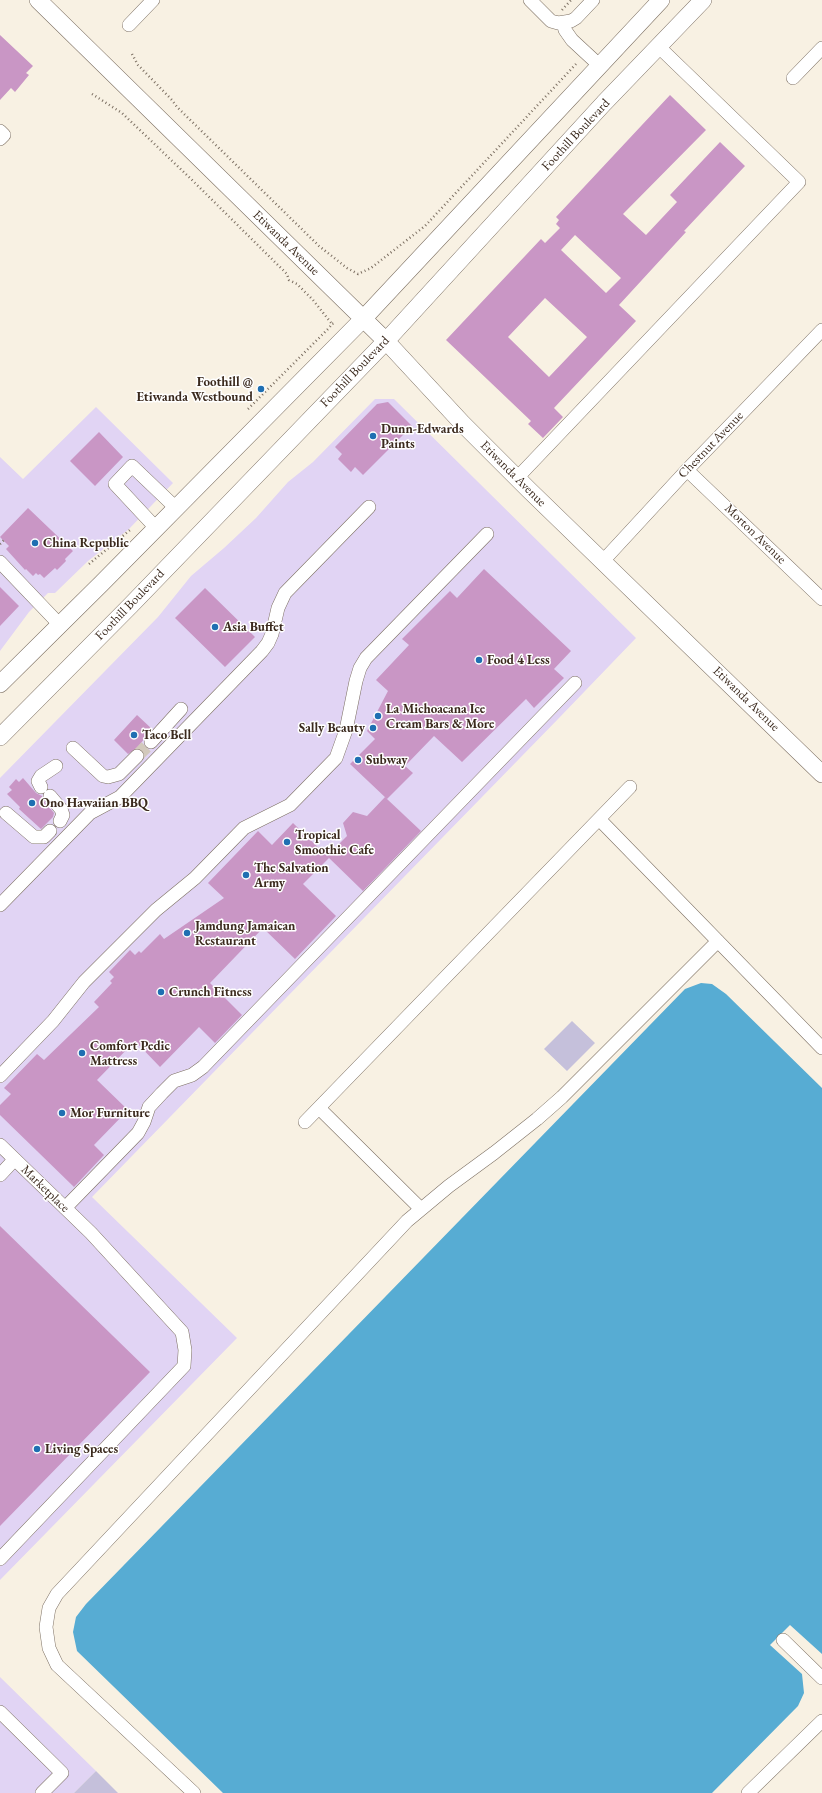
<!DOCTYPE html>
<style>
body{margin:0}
canvas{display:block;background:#f8f1e3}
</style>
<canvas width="822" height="1793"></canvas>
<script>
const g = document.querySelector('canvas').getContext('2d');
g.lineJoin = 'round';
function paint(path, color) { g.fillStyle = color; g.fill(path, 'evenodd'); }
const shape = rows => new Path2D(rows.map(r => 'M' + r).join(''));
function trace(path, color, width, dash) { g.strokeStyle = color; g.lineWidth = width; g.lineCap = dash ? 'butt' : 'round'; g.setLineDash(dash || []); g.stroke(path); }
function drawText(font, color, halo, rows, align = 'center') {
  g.font = font + ' "EB Garamond",serif'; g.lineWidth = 3; g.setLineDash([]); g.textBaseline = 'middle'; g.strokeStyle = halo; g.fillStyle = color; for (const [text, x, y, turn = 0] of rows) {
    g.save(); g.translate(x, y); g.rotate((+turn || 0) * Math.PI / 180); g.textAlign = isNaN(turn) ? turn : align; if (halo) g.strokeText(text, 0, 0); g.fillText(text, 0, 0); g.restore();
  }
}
paint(shape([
 [375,399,394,399,636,638,559,718,92,1197,237,1338,0,1580,0,778,158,617,191,576,224,548,256,518,288,482,313,462],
 [96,407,173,483,129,529,88,561,55,593,48,593,29,612,0,651,0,457,23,479],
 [0,1677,96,1771,74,1793,0,1793]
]), '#e1d4f4');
paint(shape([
 [572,1021,595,1043,567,1071,544,1049],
 [96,1771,118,1793,74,1793]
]), '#c5c0db');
paint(shape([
 [701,983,712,984,726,994,822,1088,822,1654,790,1625,770,1645,802,1674,804,1693,798,1706,712,1793,223,1793,77,1651,73,1632,76,1617,86,1604,685,989]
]), '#57acd3');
paint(shape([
 [0,35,33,66,26,73,29,75,15,92,11,88,0,100],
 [670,95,706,130,623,214,646,235,677,202,670,195,720,142,745,166,684,231,686,232,619,305,636,321,554,408,563,417,543,438,528,424,531,421,446,340,541,239,545,243,560,228,556,224,559,220,556,217],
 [575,235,621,278,606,293,561,250],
 [545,298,587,337,549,377,508,337],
 [388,402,412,426,363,475,355,467,351,472,338,459,342,454,335,447,377,404],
 [99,432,123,457,95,486,70,461],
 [28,508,73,551,65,559,66,561,57,570,55,568,44,578,40,574,38,575,36,573,33,576,26,569,25,570,6,549,9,546,0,537],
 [484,569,571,651,554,669,564,678,534,708,526,699,462,762,434,736,405,766,413,773,387,799,421,831,363,891,327,856,347,836,343,823,353,812,367,816,385,797,387,799,350,764,375,739,367,731,388,691,376,680,409,645,402,639,450,591,457,598],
 [0,587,19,606,0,626],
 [205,588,255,637,225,667,175,618],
 [137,715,152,729,137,748,128,754,114,740],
 [23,778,36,793,42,796,44,801,54,813,53,817,41,829,19,809,20,807,7,794,12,790,9,787,16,779,19,782],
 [293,823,329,858,303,884,336,916,295,959,263,928,210,983,242,1015,215,1043,199,1027,160,1067,135,1041,97,1080,128,1110,94,1145,104,1155,74,1187,0,1115,0,1105,11,1094,4,1088,37,1054,44,1060,99,1007,94,1002,112,983,110,981,114,977,109,972,130,950,135,955,139,951,141,953,160,934,164,939,224,898,208,883,258,831,272,845],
 [0,1226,150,1372,0,1526]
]), '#c996c5');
trace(shape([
 [137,756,151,742]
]), '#d2c9bc', 13, [13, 6]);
const minor = shape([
 [530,0,551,21,558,23,571,21,576,18,593,0],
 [563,23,565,30,572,40,599,65],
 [129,25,153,0],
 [793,78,822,48],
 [0,131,4,135,0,139],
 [687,470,822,599],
 [517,478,799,182,659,47],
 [156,528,115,484,132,466,176,508],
 [603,561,687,470,822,330],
 [0,562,60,625],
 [151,742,181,709],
 [73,748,103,776,108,777,119,774,137,756],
 [41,787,38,781,41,776,56,766],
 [50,796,61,809,63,815,60,821],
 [6,813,34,837,44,837,50,831],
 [599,819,822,1048],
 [0,905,90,813,120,797,262,651,268,643,272,634,278,608,285,593,369,507],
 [0,1076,53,1021,84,982,156,910,195,878,244,828,290,805,336,758,346,730,356,681,360,668,366,658,487,534],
 [319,1108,421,1209],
 [305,1122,630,787],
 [0,1145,91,1233,182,1332,185,1350,184,1366,0,1559],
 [0,1175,14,1160],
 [65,1208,138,1133,144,1122,149,1107,162,1093,174,1081,192,1075,203,1067,575,683],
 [783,1640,822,1678],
 [0,1712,62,1773,42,1793],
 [194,1793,57,1665,49,1648,46,1627,49,1608,57,1594,407,1221,449,1186,494,1153,537,1119,562,1097,718,941],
 [748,1793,822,1721]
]);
const major = shape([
 [38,0,386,341,462,423,529,490,822,774],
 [0,684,101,584,363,319,661,0],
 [0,737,131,605,386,341,604,103,703,0]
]);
trace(minor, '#7d7063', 14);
trace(major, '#7d7063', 18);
trace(shape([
 [562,10,571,0],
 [132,54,138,65,172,100,177,107,319,246,347,268,358,274,371,268,425,226,576,64],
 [92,94,122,113,190,178,287,274,289,280,297,284,313,300,332,324],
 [248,409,329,328,332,324,335,323],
 [0,544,4,540],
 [89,564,130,530]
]), '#7d7063', 2.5, [1, 3]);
trace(minor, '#fff', 13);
trace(major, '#fff', 17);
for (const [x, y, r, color] of [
 [261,389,4,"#1f6fb2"],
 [373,436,4,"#1f6fb2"],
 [35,543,4,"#1f6fb2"],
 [215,627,4,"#1f6fb2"],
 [479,660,4,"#1f6fb2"],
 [378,716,4,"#1f6fb2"],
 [373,728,4,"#1f6fb2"],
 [134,735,4,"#1f6fb2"],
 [358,760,4,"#1f6fb2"],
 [32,803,4,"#1f6fb2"],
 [287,842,4,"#1f6fb2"],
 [246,875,4,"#1f6fb2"],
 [187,933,4,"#1f6fb2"],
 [161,992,4,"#1f6fb2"],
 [82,1053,4,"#1f6fb2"],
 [62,1113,4,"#1f6fb2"],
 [37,1449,4,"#1f6fb2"]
]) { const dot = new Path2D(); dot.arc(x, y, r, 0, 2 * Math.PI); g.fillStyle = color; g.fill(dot); trace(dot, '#fff', 1.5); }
drawText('13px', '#3b2a1e', '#fff', [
 ["Foothill Boulevard",576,135,-47],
 ["Etiwanda Avenue",286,243,44],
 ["Foothill Boulevard",355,372,-46],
 ["Chestnut Avenue",711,445,-46],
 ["Etiwanda Avenue",513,474,45],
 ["Morton Avenue",755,534,44],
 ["Foothill Boulevard",130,605,-46],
 ["Etiwanda Avenue",746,699,44],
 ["Marketplace",45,1189,44]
]);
drawText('bold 13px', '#3b2a1e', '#fff', [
 ["Foothill @",253,382,"right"],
 ["Etiwanda Westbound",253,397,"right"],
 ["Dunn-Edwards",381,429],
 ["Paints",381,444],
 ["China Republic",43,543],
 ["Asia Buffet",223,627],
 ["Food 4 Less",487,660],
 ["La Michoacana Ice",386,709],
 ["Cream Bars & More",386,724],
 ["Sally Beauty",365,728,"right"],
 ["Taco Bell",142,735],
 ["Subway",366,760],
 ["Ono Hawaiian BBQ",40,803],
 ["Tropical",295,835],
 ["Smoothie Cafe",295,850],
 ["The Salvation",254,868],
 ["Army",254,883],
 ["Jamdung Jamaican",195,926],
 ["Restaurant",195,941],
 ["Crunch Fitness",169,992],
 ["Comfort Pedic",90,1046],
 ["Mattress",90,1061],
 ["Mor Furniture",70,1113],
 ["Living Spaces",45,1449]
], 'left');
</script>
